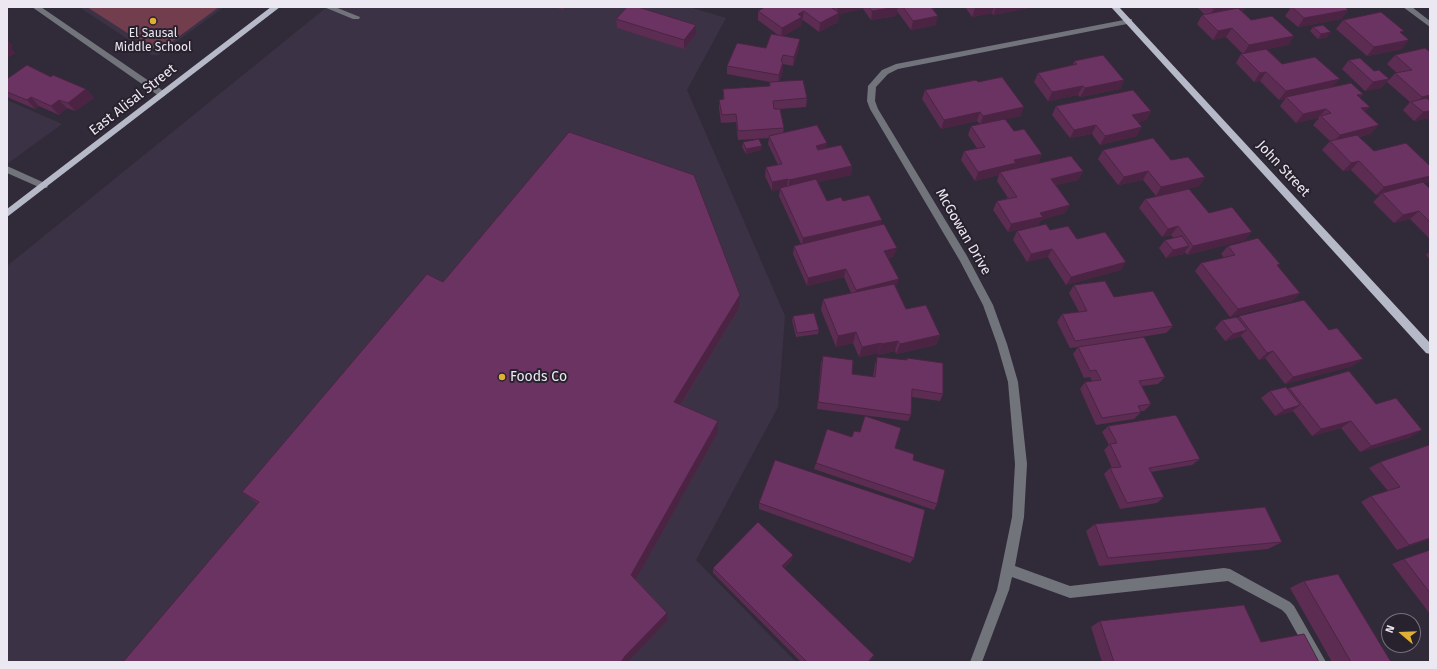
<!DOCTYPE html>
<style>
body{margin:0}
#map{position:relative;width:1437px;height:669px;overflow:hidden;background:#312b39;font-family:"Fira Sans",sans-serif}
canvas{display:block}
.frame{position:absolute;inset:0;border:8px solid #ece8f1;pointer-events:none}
.north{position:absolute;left:1381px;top:613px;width:40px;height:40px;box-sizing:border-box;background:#28212e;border:1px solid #76717c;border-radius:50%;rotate:289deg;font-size:11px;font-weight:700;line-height:16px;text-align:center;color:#ece8f1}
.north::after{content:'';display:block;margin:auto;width:14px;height:18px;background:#dfb034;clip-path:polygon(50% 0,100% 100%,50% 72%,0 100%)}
</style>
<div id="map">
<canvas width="1437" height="669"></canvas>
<div class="frame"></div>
<div class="north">N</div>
</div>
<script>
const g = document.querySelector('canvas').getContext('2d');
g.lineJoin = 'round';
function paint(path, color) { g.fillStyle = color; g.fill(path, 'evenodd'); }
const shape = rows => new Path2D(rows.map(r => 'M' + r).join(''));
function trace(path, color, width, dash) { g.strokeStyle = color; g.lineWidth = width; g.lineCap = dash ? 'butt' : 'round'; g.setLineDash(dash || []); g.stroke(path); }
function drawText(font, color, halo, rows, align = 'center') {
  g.font = font + ' "Fira Sans",sans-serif'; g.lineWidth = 4; g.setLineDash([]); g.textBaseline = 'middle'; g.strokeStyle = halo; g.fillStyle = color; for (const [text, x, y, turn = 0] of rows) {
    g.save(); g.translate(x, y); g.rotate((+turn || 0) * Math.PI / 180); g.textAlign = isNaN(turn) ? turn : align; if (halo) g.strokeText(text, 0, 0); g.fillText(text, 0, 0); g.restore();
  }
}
paint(shape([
 [79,7,224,7,158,55,152,55],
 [327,7,689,7,726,18,687,90,785,316,778,407,696,560,796,662,7,662,7,266],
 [7,100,62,124,7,164]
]), '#3c3246');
paint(shape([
 [87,7,219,7,162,49,154,50]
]), '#723d4c');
paint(shape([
 [32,7,41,7,165,92,165,96,159,96,32,7],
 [324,7,335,7,360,17,359,19,353,19,324,7],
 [1403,7,1412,7,1430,21,1430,27,1403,7],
 [1129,19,1132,19,1132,23,898,69,888,74,876,87,875,101,878,109,967,256,993,305,1007,344,1018,382,1027,464,1024,517,1015,566,1070,586,1224,568,1230,569,1290,602,1294,606,1326,662,1313,662,1286,614,1282,610,1228,581,1070,598,1012,577,1009,590,982,662,970,662,997,590,1012,517,1015,464,1008,382,997,344,983,305,960,261,870,109,867,101,868,86,882,70,896,64,1129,19],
 [7,166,47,184,48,186,47,188,41,188,7,173,7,166]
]), '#72747b');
paint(shape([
 [271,7,280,7,7,217,7,209,271,7],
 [1111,7,1119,7,1430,343,1430,354,1426,353,1111,7]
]), '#b6b9c8');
paint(shape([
 [555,7,565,7,563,10],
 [832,7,939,7,933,9,936,25,911,30,897,11,896,16,871,20,863,9,839,14,838,22,819,32,803,20,802,20,801,26,783,36,799,48,793,66,783,64,783,71,779,82,807,98,806,107,780,109,784,128,783,133,827,143,826,148,852,166,851,175,818,182,827,201,843,201,881,225,894,256,888,258,896,287,906,309,940,335,936,345,896,354,895,351,878,355,878,353,859,357,853,343,836,347,821,310,823,299,851,293,844,277,807,286,793,254,794,246,801,244,779,196,780,189,772,191,765,176,766,167,778,165,768,144,769,138,738,140,736,122,721,123,719,108,719,100,723,99,723,89,769,86,770,82,727,74,727,66,766,48,778,35,758,20,758,11,834,9],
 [965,7,1033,7,993,15,992,13,972,17],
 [1197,7,1245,7,1243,11,1242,11,1251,20,1294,36,1288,45,1267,49,1282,64,1334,87,1363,94,1360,97,1365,112,1371,134,1359,137,1374,151,1430,166,1430,181,1429,182,1424,183,1430,189,1430,239,1410,219,1394,223,1373,202,1381,194,1376,195,1351,170,1343,171,1322,150,1330,141,1313,125,1319,118,1318,118,1296,123,1280,106,1285,99,1279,100,1260,81,1254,82,1236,63,1241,54,1243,54,1226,37,1213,40,1197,24,1202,15,1205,15],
 [1288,7,1345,7,1348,10,1341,19,1298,27,1285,16,1290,9],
 [616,19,696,25,696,34,684,49,617,28],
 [1343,20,1402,34,1402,49,1367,56,1336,29],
 [1313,27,1327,37,1318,39,1310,31],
 [1430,52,1430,118,1414,121,1403,110,1410,102,1387,82,1395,73,1397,73,1387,64,1395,55],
 [1349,60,1374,71,1389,79,1381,88,1365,91,1342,69],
 [1074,61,1124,80,1120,89,1080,97,1078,95,1048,101,1034,82,1038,73,1073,65],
 [51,77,86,89,94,98,75,111,67,108,59,115,39,106,35,109,7,97,7,79],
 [978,82,1021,116,1005,119,1014,131,1042,154,1038,163,1014,168,1013,169,1083,171,1078,180,1056,185,1070,205,1065,213,1041,220,1038,225,1008,232,993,210,997,201,1008,198,997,181,999,175,975,181,961,160,964,151,977,148,968,135,971,126,980,124,977,121,941,129,922,99,925,90],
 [1056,106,1151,111,1146,120,1138,122,1137,136,1100,145,1092,134,1070,138,1052,115],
 [743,142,761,150,746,154,742,147],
 [1103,150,1171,160,1205,177,1199,186,1156,196,1143,180,1118,185,1098,159],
 [1145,199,1209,213,1245,240,1187,255,1185,252,1183,254,1166,258,1159,248,1165,240,1174,238,1171,235,1162,237,1139,208],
 [1050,230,1077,239,1121,270,1066,285,1048,257,1027,262,1013,240,1017,231],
 [1228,246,1300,293,1292,301,1230,317,1195,271,1201,263,1224,258,1221,254],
 [1430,251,1430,260,1426,255],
 [1074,285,1114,297,1173,326,1166,333,1122,340,1165,377,1158,384,1142,386,1151,404,1144,411,1140,411,1141,412,1134,419,1096,425,1080,389,1085,382,1092,381,1090,377,1084,378,1073,354,1078,347,1070,348,1057,322,1062,314,1079,312,1069,293],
 [740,295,739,308,681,405,718,432,636,579,667,613,668,620,628,662,123,662,258,504,242,492],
 [793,316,819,330,818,334,796,337,792,320],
 [1239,316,1353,366,1285,384,1265,358,1259,360,1241,336,1239,337,1225,341,1215,328,1222,320,1238,318],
 [823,356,852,374,873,377,875,364,877,357,906,360,907,358,943,394,940,401,912,397,911,415,908,421,817,409,821,363],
 [1289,388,1376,404,1411,437,1360,452,1341,428,1312,436,1293,411,1291,412,1275,416,1261,398,1270,391,1288,389],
 [1108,426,1200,459,1192,465,1151,472,1164,497,1157,503,1120,509,1104,474,1110,468,1112,468,1104,450,1109,445,1102,432],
 [851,437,895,448,913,460,937,504,934,510,814,469,816,463],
 [1430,446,1430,539,1397,550,1361,502,1371,496,1388,491,1369,468,1380,462],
 [759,503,914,558,910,563,759,509],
 [1095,524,1282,542,1268,549,1099,566,1086,531],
 [1430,550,1430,614,1392,564,1404,559],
 [792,560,784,568,868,662,801,662,713,573,713,568],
 [1304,581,1391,662,1332,662,1290,588],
 [1100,621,1261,642,1319,662,1102,662,1091,627]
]), '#5c2c53');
paint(shape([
 [838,7,864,7,863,9,839,14,838,22,819,32,820,23,837,14],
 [898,7,896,16,871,20,872,11],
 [926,7,939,7,925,11],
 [978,7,994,7,992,13,972,17,975,8],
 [996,7,1033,7,993,15],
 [1224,7,1245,7,1243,11,1208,18,1214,9],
 [1348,10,1341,19,1298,27,1304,18],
 [804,11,801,26,781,37,782,28,798,14],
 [938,16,936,25,911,30,913,21],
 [696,25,696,34,684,49,684,40],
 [1232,28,1226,37,1213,40,1218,31],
 [1331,32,1327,37,1318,39,1321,34],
 [1294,36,1288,45,1243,54,1249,45],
 [7,39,13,46,11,48,16,53,7,58],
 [800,39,799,48,793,66,794,57],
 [1409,40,1402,49,1367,56,1374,47],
 [783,62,783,71,778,84,779,75],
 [1266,72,1260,81,1254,82,1260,73],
 [1340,79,1332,88,1286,97,1285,99,1279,100,1286,91],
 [1389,79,1381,88,1365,91,1373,82],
 [1124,80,1120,89,1080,97,1085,88],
 [1083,86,1078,95,1048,101,1052,92],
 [86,89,94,98,75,111,68,103],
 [1363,94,1355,102,1357,95],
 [1430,95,1430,98,1425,103,1414,105,1422,97],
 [31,97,39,106,35,109,27,100],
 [59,100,67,108,59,115,51,106],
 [1024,107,1021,116,980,125,983,116],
 [1370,107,1362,115,1361,108],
 [1326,109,1318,118,1296,123,1303,114],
 [1151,111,1146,120,1127,124,1132,115],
 [1430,111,1430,118,1414,121,1423,112],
 [980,112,977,121,941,129,944,120],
 [1096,125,1092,134,1070,138,1074,130],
 [1379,125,1371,134,1332,143,1340,135],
 [1142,127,1137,136,1100,145,1105,136],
 [827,143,825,152,815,154,816,146],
 [762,146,761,150,746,154,746,149],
 [1042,154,1038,163,1014,168,1012,172,1000,172,999,175,975,181,978,172,1014,160],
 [1359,161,1351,170,1343,171,1351,163],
 [852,166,851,175,789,189,789,180],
 [1083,171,1078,180,1047,187,1051,179],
 [1148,171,1143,180,1118,185,1124,177],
 [1430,176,1430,181,1429,182,1382,194,1382,193,1381,194,1376,195,1384,187],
 [1205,177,1199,186,1156,196,1161,187],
 [788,179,787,187,780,188,780,189,772,191,772,182],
 [1070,205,1065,213,1041,220,1038,225,1008,232,1011,224,1040,213],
 [1419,211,1410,219,1394,223,1403,215],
 [882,220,880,228,802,247,803,238],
 [1178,226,1171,235,1162,237,1168,229],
 [1252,232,1245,240,1187,255,1193,246],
 [1189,246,1183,254,1166,258,1173,250],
 [897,248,894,256,882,259,884,251],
 [1052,249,1048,257,1027,262,1031,254],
 [1126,262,1121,270,1066,285,1071,277],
 [846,269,844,277,807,286,808,278],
 [899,279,896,287,854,298,856,290],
 [1300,293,1292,301,1230,317,1238,309],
 [740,295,739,308,675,414,674,402],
 [1247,330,1239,337,1225,341,1233,334],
 [856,332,853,343,836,347,838,336],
 [940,335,936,345,896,354,900,344],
 [898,341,895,351,878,355,881,344],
 [881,343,878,353,859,357,862,347],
 [1273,351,1265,358,1259,360,1267,353],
 [1363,359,1353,366,1285,384,1293,377],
 [1300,405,1291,412,1275,416,1284,410],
 [718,421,718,432,634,583,631,575],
 [1351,421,1341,428,1312,436,1321,429],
 [1422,430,1411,437,1360,452,1371,446],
 [1430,538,1430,539,1397,550,1409,545],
 [793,555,792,560,781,571,782,566],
 [667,613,668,620,628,662,621,662,625,656]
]), '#4b2444');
const building = shape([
 [627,7,638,7,696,25,684,40,616,19,627,7],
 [765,7,831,7,839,13,820,23,804,11,798,14,802,17,782,28,758,11,765,7],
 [869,7,897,7,872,11,869,7],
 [903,7,931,7,938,16,913,21,903,7],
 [1211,7,1224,7,1214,9,1211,7],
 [1292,7,1345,7,1348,10,1304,18,1292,7],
 [1238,8,1251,20,1272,16,1294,36,1249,45,1232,28,1218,31,1202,15,1238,8],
 [1381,12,1404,31,1400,32,1409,40,1374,47,1343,20,1381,12],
 [1323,25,1331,32,1321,34,1313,27,1323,25],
 [771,34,800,39,794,57,783,55,781,61,783,62,779,75,727,66,737,43,766,48,771,34],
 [1425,48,1430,52,1430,95,1422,97,1395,73,1412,70,1395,55,1425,48],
 [1266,49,1282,64,1315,57,1340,79,1286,91,1266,72,1260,73,1241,54,1266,49],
 [1103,55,1124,80,1085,88,1083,86,1052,92,1038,73,1077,64,1074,61,1103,55],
 [1360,58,1374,71,1379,70,1389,79,1373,82,1349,60,1360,58],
 [27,65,51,77,53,75,86,89,68,103,59,100,51,106,31,97,27,100,7,92,7,79,27,65],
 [1002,77,1024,107,983,116,980,112,944,120,925,90,976,80,978,82,1002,77],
 [803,80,807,98,773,101,774,109,780,109,784,128,738,131,736,114,722,115,719,100,724,99,723,89,770,86,770,82,803,80],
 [1351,83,1363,94,1357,95,1370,107,1361,108,1379,125,1340,135,1321,116,1331,113,1326,109,1303,114,1286,97,1351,83],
 [1133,90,1151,111,1132,115,1142,127,1105,136,1096,125,1074,130,1056,106,1133,90],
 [1426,98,1430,101,1430,111,1423,112,1411,102,1426,98],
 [1005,119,1014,131,1024,129,1042,154,1014,160,1016,163,978,172,964,151,985,147,971,126,1005,119],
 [817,125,827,143,816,146,818,150,841,145,852,166,789,180,788,179,772,182,766,167,782,164,769,136,817,125],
 [569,132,694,175,740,295,674,402,718,421,631,575,667,613,625,656,621,662,123,662,259,502,242,492,427,274,443,282,569,132],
 [1357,135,1374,151,1406,143,1430,166,1430,176,1384,187,1359,161,1351,163,1330,141,1357,135],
 [1153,138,1171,160,1188,157,1205,177,1161,187,1148,171,1124,177,1103,150,1153,138],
 [759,139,762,146,746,149,743,142,759,139],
 [1071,156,1083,171,1051,179,1070,205,1040,213,1043,217,1011,224,997,201,1017,197,1000,172,1071,156],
 [816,179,827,201,841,197,843,201,869,195,882,220,803,238,780,188,816,179],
 [1423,182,1430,189,1430,222,1419,211,1403,215,1382,193,1423,182],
 [1189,189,1209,213,1232,207,1252,232,1193,246,1178,226,1168,229,1145,199,1189,189],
 [884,224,897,248,884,251,899,279,856,290,846,269,808,278,794,246,884,224],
 [1046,224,1050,230,1068,226,1077,239,1105,232,1126,262,1071,277,1052,249,1031,254,1017,231,1046,224],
 [1182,236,1189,246,1173,250,1165,240,1182,236],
 [1258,238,1280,264,1277,265,1300,293,1238,309,1201,263,1235,255,1228,246,1258,238],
 [1105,281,1114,297,1153,291,1173,326,1075,341,1062,314,1087,311,1074,285,1105,281],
 [894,284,906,309,926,305,940,335,900,344,898,341,881,344,881,343,862,347,856,332,838,336,823,299,894,284],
 [1304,300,1329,330,1337,328,1363,359,1293,377,1273,351,1267,353,1239,316,1304,300],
 [814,313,819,330,797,333,793,316,814,313],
 [1237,317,1247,330,1233,334,1222,320,1237,317],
 [1144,337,1165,377,1139,381,1151,404,1138,406,1141,412,1102,418,1085,382,1101,380,1096,370,1090,371,1078,347,1144,337],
 [823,356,853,360,852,374,875,377,877,357,907,360,907,358,943,363,943,394,912,389,911,415,818,402,823,356],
 [1349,371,1376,404,1396,398,1422,430,1371,446,1351,421,1321,429,1289,388,1349,371],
 [1286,387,1300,405,1284,410,1270,391,1286,387],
 [1176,415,1200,459,1149,468,1164,497,1127,503,1110,468,1121,467,1110,444,1117,443,1108,426,1176,415],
 [865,416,901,428,895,448,914,454,913,460,945,470,937,504,816,463,827,429,852,437,854,431,860,432,865,416],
 [1429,445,1430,446,1430,538,1409,545,1371,496,1400,487,1380,462,1429,445],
 [775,460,925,510,914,558,759,503,775,460],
 [1265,507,1282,542,1108,558,1095,524,1265,507],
 [758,522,793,555,782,566,874,655,868,662,807,662,713,568,758,522],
 [1430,550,1430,593,1404,559,1430,550],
 [1338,574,1391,662,1351,662,1304,581,1338,574],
 [1244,605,1261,642,1304,634,1319,662,1114,662,1100,621,1244,605]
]);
paint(building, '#6b3361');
trace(building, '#4b2444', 1);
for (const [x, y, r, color] of [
 [153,21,4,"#dfb034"],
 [502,377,4,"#dfb034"]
]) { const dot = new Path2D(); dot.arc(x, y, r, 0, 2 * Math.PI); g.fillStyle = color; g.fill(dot); trace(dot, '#28212e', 1.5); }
drawText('12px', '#ece8f1', '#28212e', [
 ["El Sausal",153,34],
 ["Middle School",153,48]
]);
drawText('14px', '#ece8f1', '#28212e', [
 ["East Alisal Street",133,100,-38],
 ["John Street",1283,169,47],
 ["McGowan Drive",963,232,60]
]);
drawText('14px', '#ece8f1', '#28212e', [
 ["Foods Co",510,377]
], 'left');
</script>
